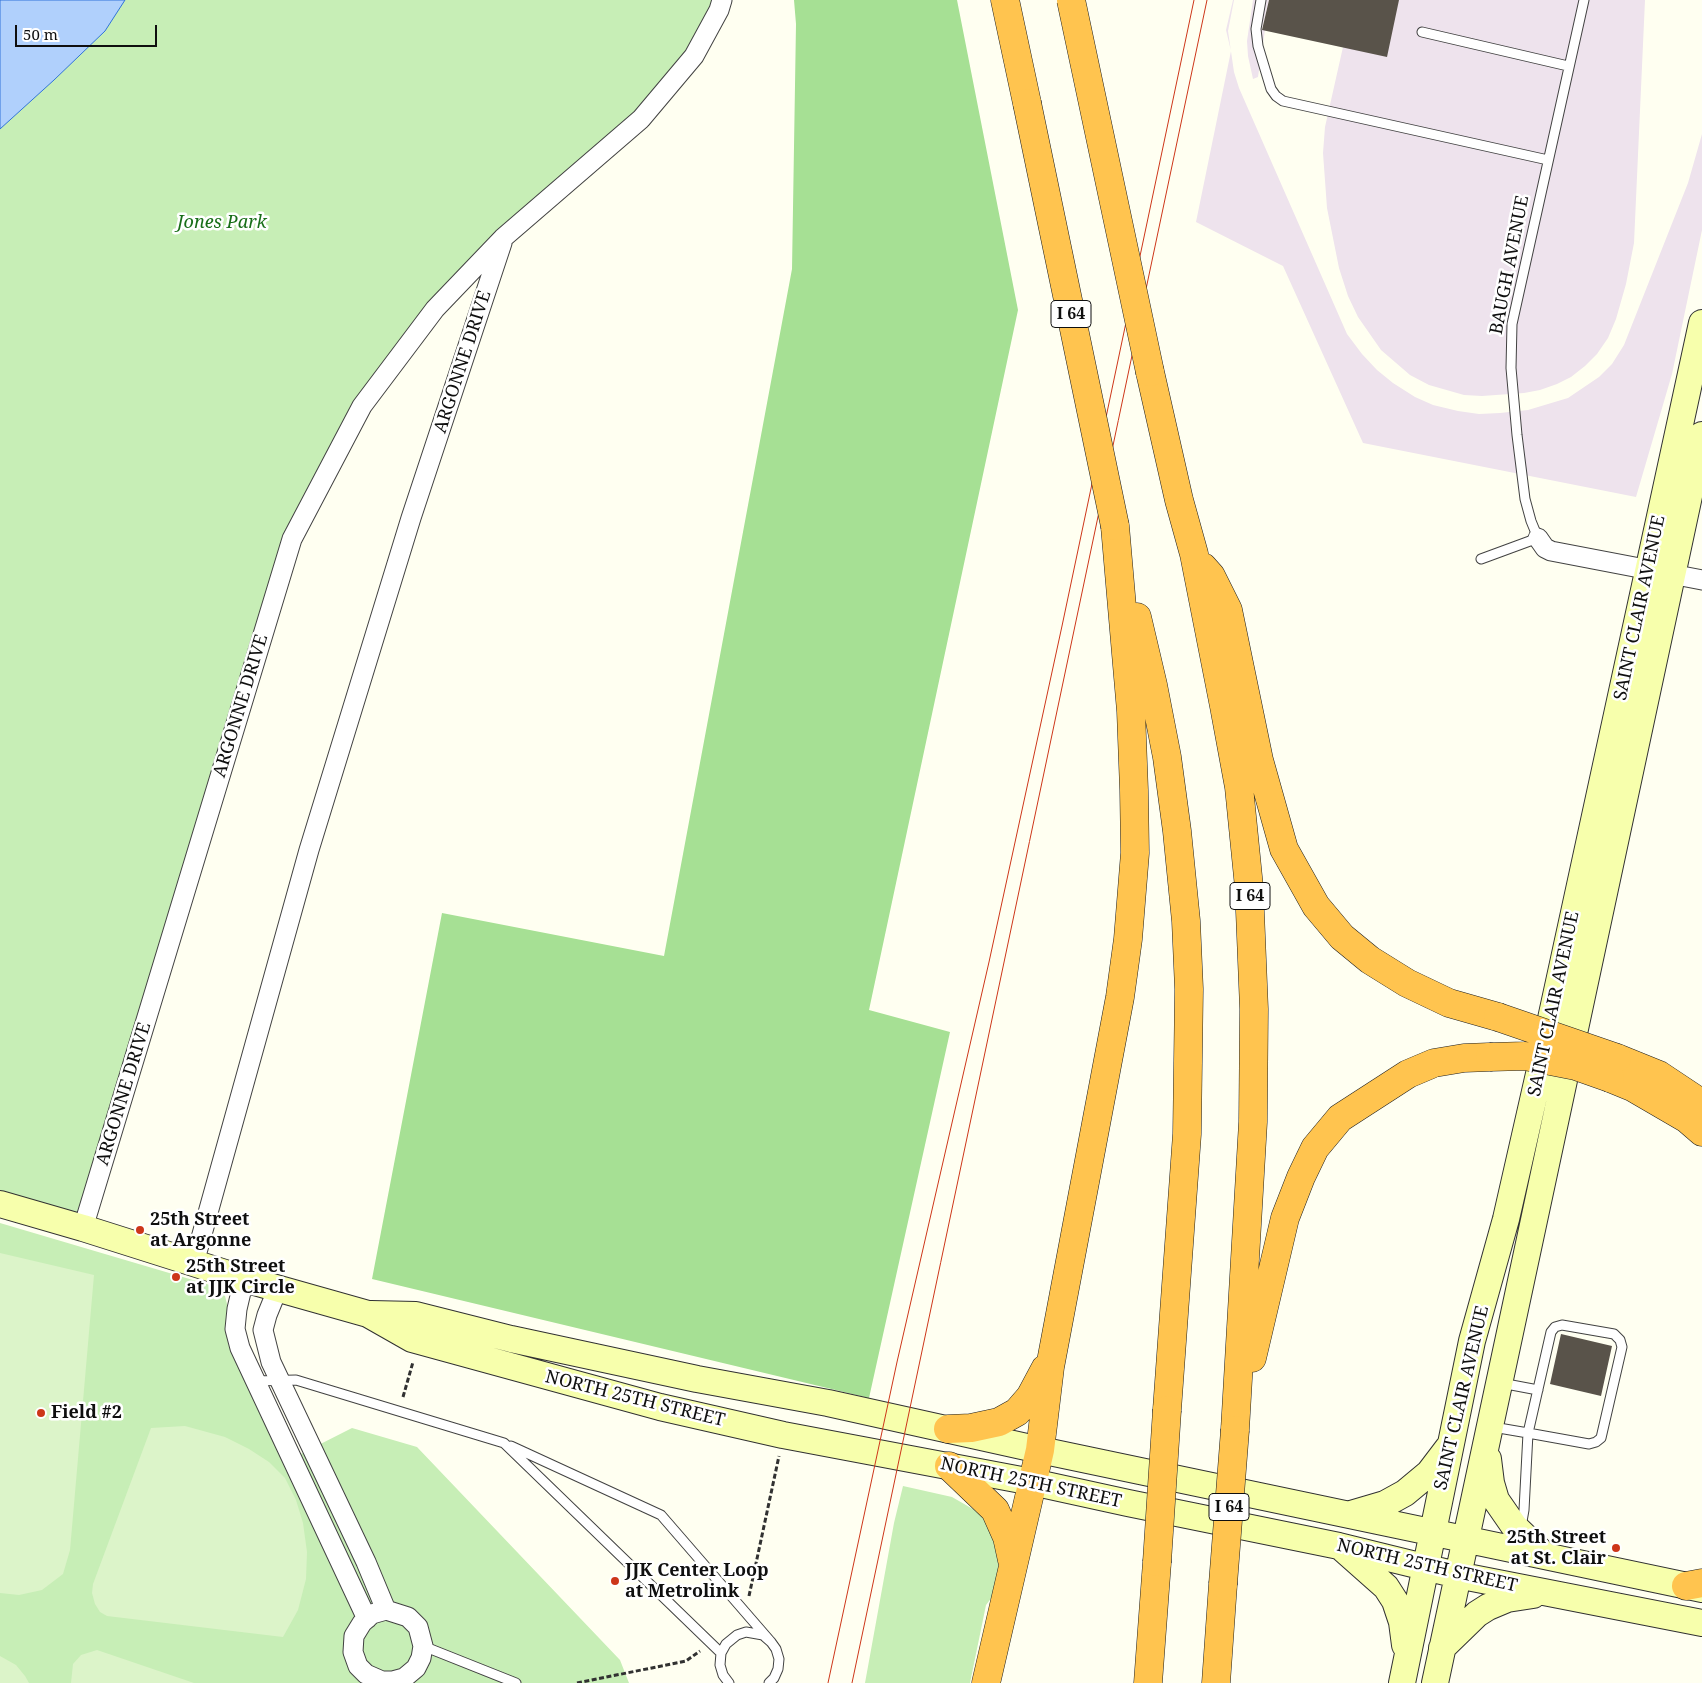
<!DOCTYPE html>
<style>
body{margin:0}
#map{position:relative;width:1702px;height:1683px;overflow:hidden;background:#fffff1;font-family:"Noto Serif",serif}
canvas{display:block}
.scale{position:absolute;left:15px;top:25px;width:142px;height:22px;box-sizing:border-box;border:2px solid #0f0f0f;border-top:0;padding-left:6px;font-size:15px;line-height:18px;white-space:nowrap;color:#0f0f0f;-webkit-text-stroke:4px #fff;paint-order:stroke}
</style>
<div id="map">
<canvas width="1702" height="1683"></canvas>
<div class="scale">50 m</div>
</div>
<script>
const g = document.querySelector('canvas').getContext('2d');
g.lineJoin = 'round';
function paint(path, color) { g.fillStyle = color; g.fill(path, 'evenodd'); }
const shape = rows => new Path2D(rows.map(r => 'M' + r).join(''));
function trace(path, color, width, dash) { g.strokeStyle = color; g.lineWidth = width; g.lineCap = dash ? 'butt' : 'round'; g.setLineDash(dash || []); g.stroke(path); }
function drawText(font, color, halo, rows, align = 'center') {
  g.font = font + ' "Noto Serif",serif'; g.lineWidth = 5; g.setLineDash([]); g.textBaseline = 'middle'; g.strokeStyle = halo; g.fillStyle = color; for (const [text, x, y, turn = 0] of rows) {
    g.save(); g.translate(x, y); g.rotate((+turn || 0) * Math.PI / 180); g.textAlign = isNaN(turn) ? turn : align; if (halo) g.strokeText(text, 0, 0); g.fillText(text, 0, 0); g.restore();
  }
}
paint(shape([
 [1233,0,1234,0,1228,31,1234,72,1239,88,1347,334,1362,354,1377,370,1393,383,1415,397,1433,405,1458,411,1479,414,1500,413,1528,410,1568,398,1599,377,1612,364,1624,345,1688,183,1702,134,1702,230,1672,374,1636,497,1363,443,1283,266,1196,222,1231,51,1226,30],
 [1253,0,1269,0,1262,29,1265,30,1258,77,1253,79,1248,56,1247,41],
 [1399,0,1645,0,1634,243,1626,284,1616,319,1608,338,1597,354,1585,366,1571,377,1557,384,1540,390,1524,393,1482,396,1464,395,1429,385,1410,375,1381,350,1358,317,1348,296,1339,268,1327,208,1323,153,1325,127,1343,47]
]), '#eee3ed');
paint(shape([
 [0,0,722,0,694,56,504,238,362,406,292,539,83,1228,0,1198],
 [0,1223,220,1288,225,1296,228,1308,226,1333,229,1346,285,1462,352,1428,417,1447,620,1660,629,1683,0,1683],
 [903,1486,952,1497,985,1516,1001,1561,995,1593,986,1605,970,1683,865,1683,894,1523]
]), '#c7eeb6');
paint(shape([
 [794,0,957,0,1018,310,869,1010,950,1032,869,1398,372,1279,442,913,664,956,792,269,796,24]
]), '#a6e094');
paint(shape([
 [0,1253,94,1275,70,1550,63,1574,42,1590,19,1595,0,1593],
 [185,1426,225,1437,249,1449,269,1462,285,1478,296,1500,303,1523,307,1552,306,1579,298,1610,283,1637,107,1616,100,1612,95,1604,92,1593,93,1584,151,1428],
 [97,1650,194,1683,71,1683,73,1664,81,1655],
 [0,1656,16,1665,25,1676,29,1683,0,1683]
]), '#dcf4c9');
const water = shape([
 [0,0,125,0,105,31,54,80,0,129,0,0]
]);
paint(water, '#b0d0fc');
trace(water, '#3073da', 1);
paint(shape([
 [1269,0,1399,0,1387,57,1262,30],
 [1561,1334,1612,1346,1601,1396,1550,1384]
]), '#59534a');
const lane = shape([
 [1261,0,1256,29,1258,46,1271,89,1276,96,1283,101,1548,160],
 [1422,32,1568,66],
 [1481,559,1538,538,1531,521,1525,499,1517,435,1511,368,1512,324,1584,0],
 [255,1381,296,1380,504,1443,721,1653],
 [1501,1383,1538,1390],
 [1493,1427,1528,1433,1589,1444,1596,1442,1601,1438,1622,1347,1620,1340,1614,1334,1562,1325,1555,1327,1551,1332,1528,1433,1524,1510,1521,1527],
 [511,1446,661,1515,771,1642],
 [423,1646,516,1683],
 [729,1683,723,1675,720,1665,721,1653,726,1644,737,1635,746,1632,763,1635,771,1642,776,1649,779,1659,778,1669,774,1678,769,1683]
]);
const street = shape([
 [1538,538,1545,548,1551,551,1702,580],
 [83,1228,292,539,362,406,435,309,503,238,641,119,694,56,719,10,722,0],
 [194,1263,309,850,411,518,502,243],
 [244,1279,237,1309,235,1329,240,1348,367,1619],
 [278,1288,267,1315,263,1330,271,1362,366,1562,386,1610],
 [386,1610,408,1617,418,1627,423,1646,421,1658,416,1668,404,1678,393,1681,382,1681,366,1674,358,1666,353,1652,354,1636,362,1623,372,1614,386,1610]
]);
const secondary = shape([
 [0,1204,83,1228,244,1279,368,1314,412,1339,660,1407,783,1435,1032,1482,1128,1503,1339,1546,1457,1575,1702,1623],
 [371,1314,416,1315,511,1339,697,1379,828,1403,1040,1450,1702,1589],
 [1488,1459,1491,1483,1496,1500,1514,1526,1545,1556],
 [1351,1514,1385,1504,1405,1493,1429,1473,1448,1448],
 [1342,1548,1386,1587,1395,1601,1402,1622,1405,1645],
 [1442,1648,1477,1614,1488,1607,1507,1599,1533,1595],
 [1402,1683,1472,1341,1506,1219,1539,1074,1702,323],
 [1435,1683,1702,435]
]);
const highway = shape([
 [1005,0,1027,103],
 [1150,372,1179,500,1194,554,1224,706,1239,787,1249,887,1254,1009,1253,1122,1235,1430],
 [1203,567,1211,576,1228,610,1259,760,1284,849,1316,906,1342,937,1370,960,1407,983,1449,1003,1498,1017],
 [1137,617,1153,685,1167,757,1177,831,1186,921,1189,989,1187,1134,1167,1410],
 [1617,1058,1659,1075,1695,1099,1702,1106],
 [1610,1078,1632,1087,1687,1119,1702,1132],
 [1252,1358,1285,1218,1301,1177,1315,1148,1340,1118,1408,1074,1434,1063,1464,1058,1490,1057],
 [948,1429,971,1428,999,1422,1017,1412,1030,1397,1045,1369],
 [949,1466,995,1510,1007,1537,1012,1560],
 [1686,1586,1702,1583],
 [986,1683,1040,1450,1050,1367,1120,997,1128,939,1135,853,1134,790,1131,711,1115,526],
 [1148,1683,1157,1562],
 [1216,1683,1223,1584]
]);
trace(lane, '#424242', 11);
trace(street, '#424242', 21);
trace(secondary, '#313131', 28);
trace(highway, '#202020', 29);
trace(shape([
 [403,1397,413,1362],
 [749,1596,779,1456],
 [577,1683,686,1661,700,1651]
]), '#313131', 3, [5, 2.5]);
trace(lane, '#fff', 9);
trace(street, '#fff', 19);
trace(secondary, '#f7ffac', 26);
trace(highway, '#ffc44f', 28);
trace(shape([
 [828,1683,897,1362,989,962,1062,626,1194,0],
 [852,1683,1207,0]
]), '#cd3619', 1);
const highwayBridge = shape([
 [1071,0,1150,372],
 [1027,103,1115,526],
 [1498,1017,1617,1058],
 [1490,1057,1525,1056,1576,1066,1610,1078],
 [1157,1562,1167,1410],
 [1223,1584,1235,1430]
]);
trace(highwayBridge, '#202020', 29, []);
trace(highwayBridge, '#ffc44f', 28);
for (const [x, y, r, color] of [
 [140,1230,5,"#cd3619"],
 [176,1277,5,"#cd3619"],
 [41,1413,5,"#cd3619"],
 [1616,1548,5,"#cd3619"],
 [615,1581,5,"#cd3619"]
]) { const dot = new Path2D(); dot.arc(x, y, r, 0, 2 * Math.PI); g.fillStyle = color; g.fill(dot); trace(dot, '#fff', 2); }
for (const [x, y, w] of [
 [1071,314,40],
 [1250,896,40],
 [1229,1507,40]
]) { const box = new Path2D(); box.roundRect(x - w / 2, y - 13.5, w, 27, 4); g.fillStyle = '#fff'; g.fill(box); trace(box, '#0f0f0f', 1); }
drawText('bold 16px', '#0f0f0f', null, [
 ["I 64",1071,314],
 ["I 64",1250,896],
 ["I 64",1229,1507]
]);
drawText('italic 18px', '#186e18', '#fff', [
 ["Jones Park",222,223]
]);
drawText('18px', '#0f0f0f', '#fff', [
 ["BAUGH AVENUE",1510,265,-79],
 ["ARGONNE DRIVE",463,362,-72],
 ["SAINT CLAIR AVENUE",1640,608,-78],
 ["ARGONNE DRIVE",241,706,-73],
 ["SAINT CLAIR AVENUE",1554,1004,-78],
 ["ARGONNE DRIVE",124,1094,-73],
 ["SAINT CLAIR AVENUE",1462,1398,-77],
 ["NORTH 25TH STREET",635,1399,14],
 ["NORTH 25TH STREET",1031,1483,12],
 ["NORTH 25TH STREET",1427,1566,13]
]);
drawText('bold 18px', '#0f0f0f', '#fff', [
 ["25th Street",150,1220],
 ["at Argonne",150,1241],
 ["25th Street",186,1267],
 ["at JJK Circle",186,1288],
 ["Field #2",51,1413],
 ["25th Street",1606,1538,"right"],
 ["at St. Clair",1606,1559,"right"],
 ["JJK Center Loop",625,1571],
 ["at Metrolink",625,1592]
], 'left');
</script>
